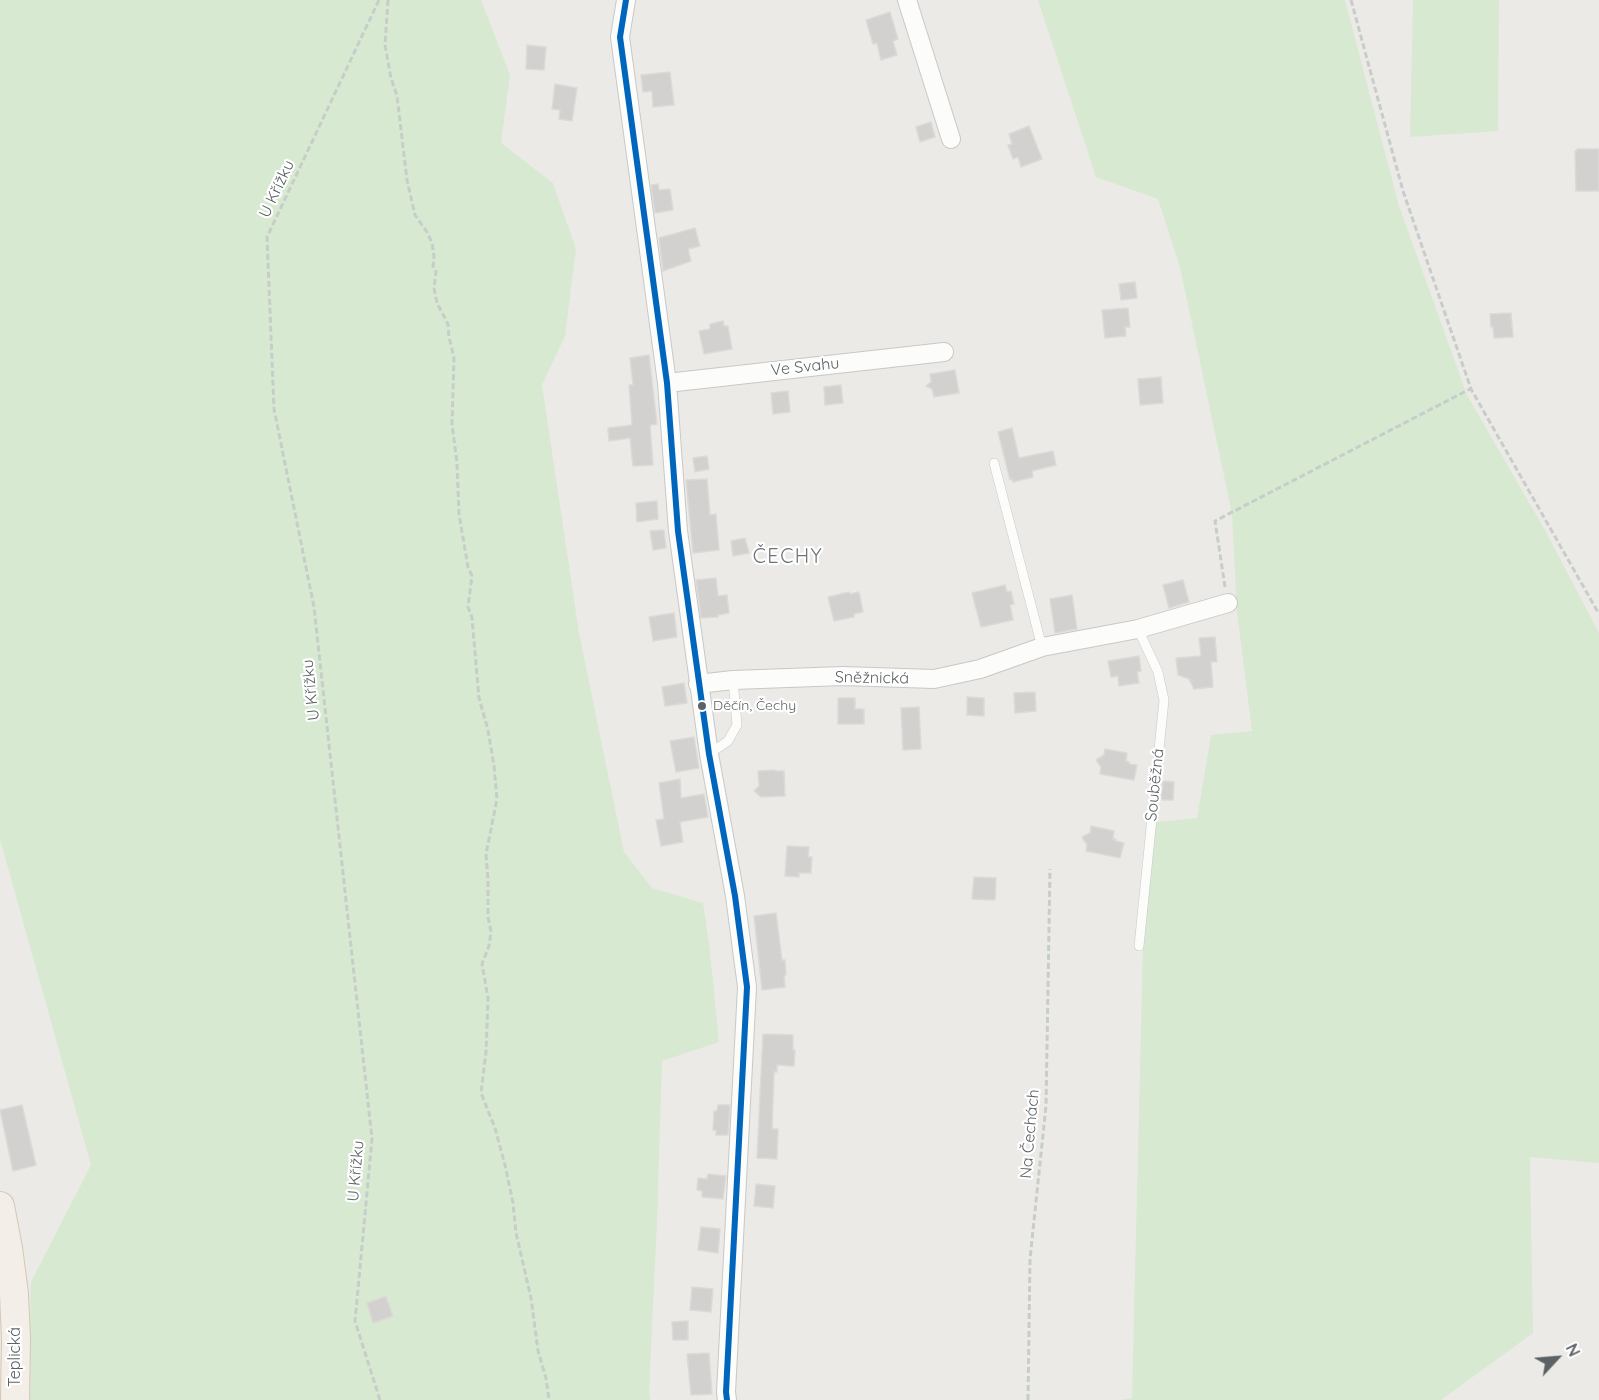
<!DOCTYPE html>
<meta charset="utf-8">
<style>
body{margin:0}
#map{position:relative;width:1599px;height:1400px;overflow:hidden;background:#eceae7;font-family:Quicksand,sans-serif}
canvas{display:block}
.north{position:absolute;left:1527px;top:1328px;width:60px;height:60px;-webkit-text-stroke:4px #fff;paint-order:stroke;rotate:64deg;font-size:16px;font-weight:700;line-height:24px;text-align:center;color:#5c6266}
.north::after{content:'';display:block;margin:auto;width:21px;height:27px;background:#5c6266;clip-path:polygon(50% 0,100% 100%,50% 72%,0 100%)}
</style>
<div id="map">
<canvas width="1599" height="1400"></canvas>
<div class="north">N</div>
</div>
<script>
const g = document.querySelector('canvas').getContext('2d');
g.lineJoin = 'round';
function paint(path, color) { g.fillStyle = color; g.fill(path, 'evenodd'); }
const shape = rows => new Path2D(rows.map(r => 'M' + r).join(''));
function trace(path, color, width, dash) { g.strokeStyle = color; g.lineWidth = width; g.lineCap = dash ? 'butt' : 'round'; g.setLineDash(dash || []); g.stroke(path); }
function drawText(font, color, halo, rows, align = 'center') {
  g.font = font + ' Quicksand,sans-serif'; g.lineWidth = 4.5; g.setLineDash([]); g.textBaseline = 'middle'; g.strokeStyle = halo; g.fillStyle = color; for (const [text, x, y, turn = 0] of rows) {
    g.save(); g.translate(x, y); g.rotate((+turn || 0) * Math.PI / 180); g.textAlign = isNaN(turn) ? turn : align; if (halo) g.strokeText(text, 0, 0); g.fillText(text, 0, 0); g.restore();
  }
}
paint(shape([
 [0,0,481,0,510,75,501,143,553,183,576,249,565,336,542,385,579,633,624,852,652,888,703,903,710,951,719,1042,662,1061,657,1221,649,1391,650,1400,28,1400,31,1282,91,1165,0,839],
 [1038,0,1345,0,1399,206,1467,395,1546,532,1599,633,1599,1163,1530,1157,1533,1333,1441,1400,1121,1400,1132,1398,1146,823,1197,818,1211,735,1252,731,1237,612,1232,514,1180,267,1158,199,1096,177],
 [1413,0,1499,0,1498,131,1410,137]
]), '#d7e9d1');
const building = shape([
 [890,12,898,39,893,41,897,55,881,60,877,43,873,44,866,20,890,12],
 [527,45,546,47,544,70,526,69,527,45],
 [670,72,674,105,653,107,652,91,643,92,641,75,670,72],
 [555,84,577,88,572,121,559,119,560,110,552,109,555,84],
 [931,122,935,137,920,142,916,127,931,122],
 [1029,126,1042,159,1021,167,1018,157,1013,159,1008,145,1012,144,1009,134,1029,126],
 [1577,149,1599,149,1599,191,1576,191,1575,151,1577,151,1577,149],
 [658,184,659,190,670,189,673,210,655,213,651,185,658,184],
 [695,228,700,246,688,249,691,261,663,271,659,238,695,228],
 [1135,282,1137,298,1121,300,1119,284,1135,282],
 [1128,308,1130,327,1125,327,1126,336,1105,338,1102,310,1128,308],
 [1511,313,1513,337,1494,338,1493,327,1491,327,1490,314,1511,313],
 [723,321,724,326,728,326,732,349,704,354,699,331,710,329,710,324,723,321],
 [649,355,657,424,650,425,653,465,633,466,630,438,609,441,608,428,632,425,629,385,633,385,630,358,649,355],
 [955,370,959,393,934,397,932,389,926,386,931,382,930,374,955,370],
 [1161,377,1163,403,1140,405,1138,379,1161,377],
 [841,385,843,403,825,405,824,387,841,385],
 [788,391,790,412,773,414,771,393,788,391],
 [1012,428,1019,458,1053,451,1056,465,1032,471,1033,477,1013,482,1012,479,1010,480,998,432,1012,428],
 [707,456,709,469,695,472,693,458,707,456],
 [707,479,710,515,716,514,719,550,693,553,686,480,707,479],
 [657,501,658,519,637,522,636,503,657,501],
 [664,530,666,548,653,550,650,531,664,530],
 [745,538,749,553,733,556,731,541,745,538],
 [716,578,718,596,727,595,729,613,718,615,718,617,701,618,696,580,716,578],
 [1183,580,1189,602,1169,608,1163,585,1183,580],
 [1005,585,1007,592,1011,591,1014,604,1010,605,1013,620,981,627,972,593,1005,585],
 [849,592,850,594,859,592,863,612,854,614,854,617,834,621,828,597,849,592],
 [1072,595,1077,629,1055,633,1050,599,1072,595],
 [674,613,677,637,653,641,649,617,674,613],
 [1215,637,1217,662,1211,662,1213,687,1194,689,1189,679,1178,675,1176,658,1201,656,1199,638,1215,637],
 [1139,656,1141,671,1137,672,1139,683,1119,686,1118,676,1111,677,1108,661,1139,656],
 [684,683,687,703,665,706,662,687,684,683],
 [1035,692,1036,711,1015,713,1014,693,1035,692],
 [967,697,984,698,984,716,967,715,967,697],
 [838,698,855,698,855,709,864,709,864,724,838,724,838,698],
 [919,707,921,749,903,750,901,708,919,707],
 [694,737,699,768,676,772,670,741,694,737],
 [1105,749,1127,753,1126,761,1129,762,1129,764,1137,765,1134,780,1100,774,1101,767,1096,760,1104,755,1105,749],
 [775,770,775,771,784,771,785,796,761,797,754,791,759,786,758,771,775,770],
 [680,779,681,798,704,794,708,817,680,822,683,842,661,846,656,820,664,819,659,783,680,779],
 [1163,781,1174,782,1173,800,1161,800,1163,781],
 [1091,826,1114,831,1113,839,1116,839,1116,841,1124,843,1120,858,1086,851,1087,845,1082,837,1090,833,1091,826],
 [787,846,809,847,808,857,812,857,811,873,799,873,799,877,785,876,787,846],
 [974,877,996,878,995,900,972,899,974,877],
 [776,913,782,960,785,960,786,975,784,975,785,987,762,990,754,916,776,913],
 [763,1034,793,1035,793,1050,795,1050,794,1066,777,1065,777,1072,774,1072,772,1129,778,1129,777,1159,757,1158,763,1034],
 [22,1105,36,1165,13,1171,0,1110,22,1105],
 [718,1105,730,1105,728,1135,716,1135,716,1130,713,1130,714,1111,717,1111,718,1105],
 [708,1174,726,1176,723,1199,702,1197,702,1191,697,1190,698,1178,707,1179,708,1174],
 [756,1184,775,1186,773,1208,754,1206,756,1184],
 [701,1227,720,1229,718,1253,698,1250,701,1227],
 [692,1287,713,1289,711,1312,690,1310,692,1287],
 [386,1296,393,1316,373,1323,367,1303,386,1296],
 [688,1321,688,1340,673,1340,672,1322,688,1321],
 [709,1353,712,1394,691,1395,687,1354,709,1353]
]);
paint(building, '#d3d1d0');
trace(building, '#dcdad6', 1.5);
const service = shape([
 [994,463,1042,647],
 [1138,629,1158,672,1164,700,1139,946],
 [709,754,728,741,737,725,733,680]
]);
const minor = shape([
 [626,0,620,37,667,383,678,531,709,754,735,896,747,987,726,1392,727,1400],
 [907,0,951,139],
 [667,383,944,352],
 [698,684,733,680,843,676,934,679,980,669,1042,647,1138,629,1228,603]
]);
const primary = shape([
 [0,1206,8,1248,14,1294,16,1339,15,1400]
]);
trace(service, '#c8c8c8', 10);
trace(minor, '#c8c8c8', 20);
trace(primary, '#d5c7b4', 30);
trace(shape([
 [379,0,267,237,274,409,314,607,372,1139,355,1321,380,1400],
 [388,0,385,45,391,78,397,96,407,180,415,215,427,232,432,243,434,256,433,266,436,272,434,288,437,303,448,324,449,337,454,358,452,424,457,463,459,514,468,567,472,576,468,607,472,618,479,698,488,730,494,766,497,799,486,854,488,880,488,917,491,932,489,946,482,964,488,998,486,1052,481,1093,495,1128,505,1165,513,1203,516,1233,531,1298,538,1351,546,1378,549,1400],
 [1351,0,1403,191,1471,389,1599,614],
 [1225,587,1215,521,1470,389],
 [1028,1400,1030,1259,1046,1106,1050,869]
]), '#c7cdc9', 3, [6, 3]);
trace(service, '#fcfcfb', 9);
trace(minor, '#fcfcfb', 18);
trace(primary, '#f3efe8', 28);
trace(shape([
 [626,0,620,37,667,383,678,531,709,754,735,896,747,987,726,1392,727,1400]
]), '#0065bd', 6);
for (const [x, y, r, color] of [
 [702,706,5,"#5c6266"]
]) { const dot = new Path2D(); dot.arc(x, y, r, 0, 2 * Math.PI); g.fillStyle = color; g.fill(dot); trace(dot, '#fff', 2); }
drawText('14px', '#5c6266', '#fff', [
 ["Děčín, Čechy",713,706]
], 'left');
drawText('16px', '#5c6266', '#fff', [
 ["U Křížku",277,189,-65],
 ["Ve Svahu",805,367,-6],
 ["Sněžnická",872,678,1],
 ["U Křížku",311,690,-96],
 ["Souběžná",1155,785,-84],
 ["Na Čechách",1030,1134,-85],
 ["U Křížku",356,1171,-85],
 ["Teplická",15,1357,-90]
]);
g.letterSpacing = '1.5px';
drawText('20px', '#6d7478', '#fff', [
 ["ČECHY",788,557]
]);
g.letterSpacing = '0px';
</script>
